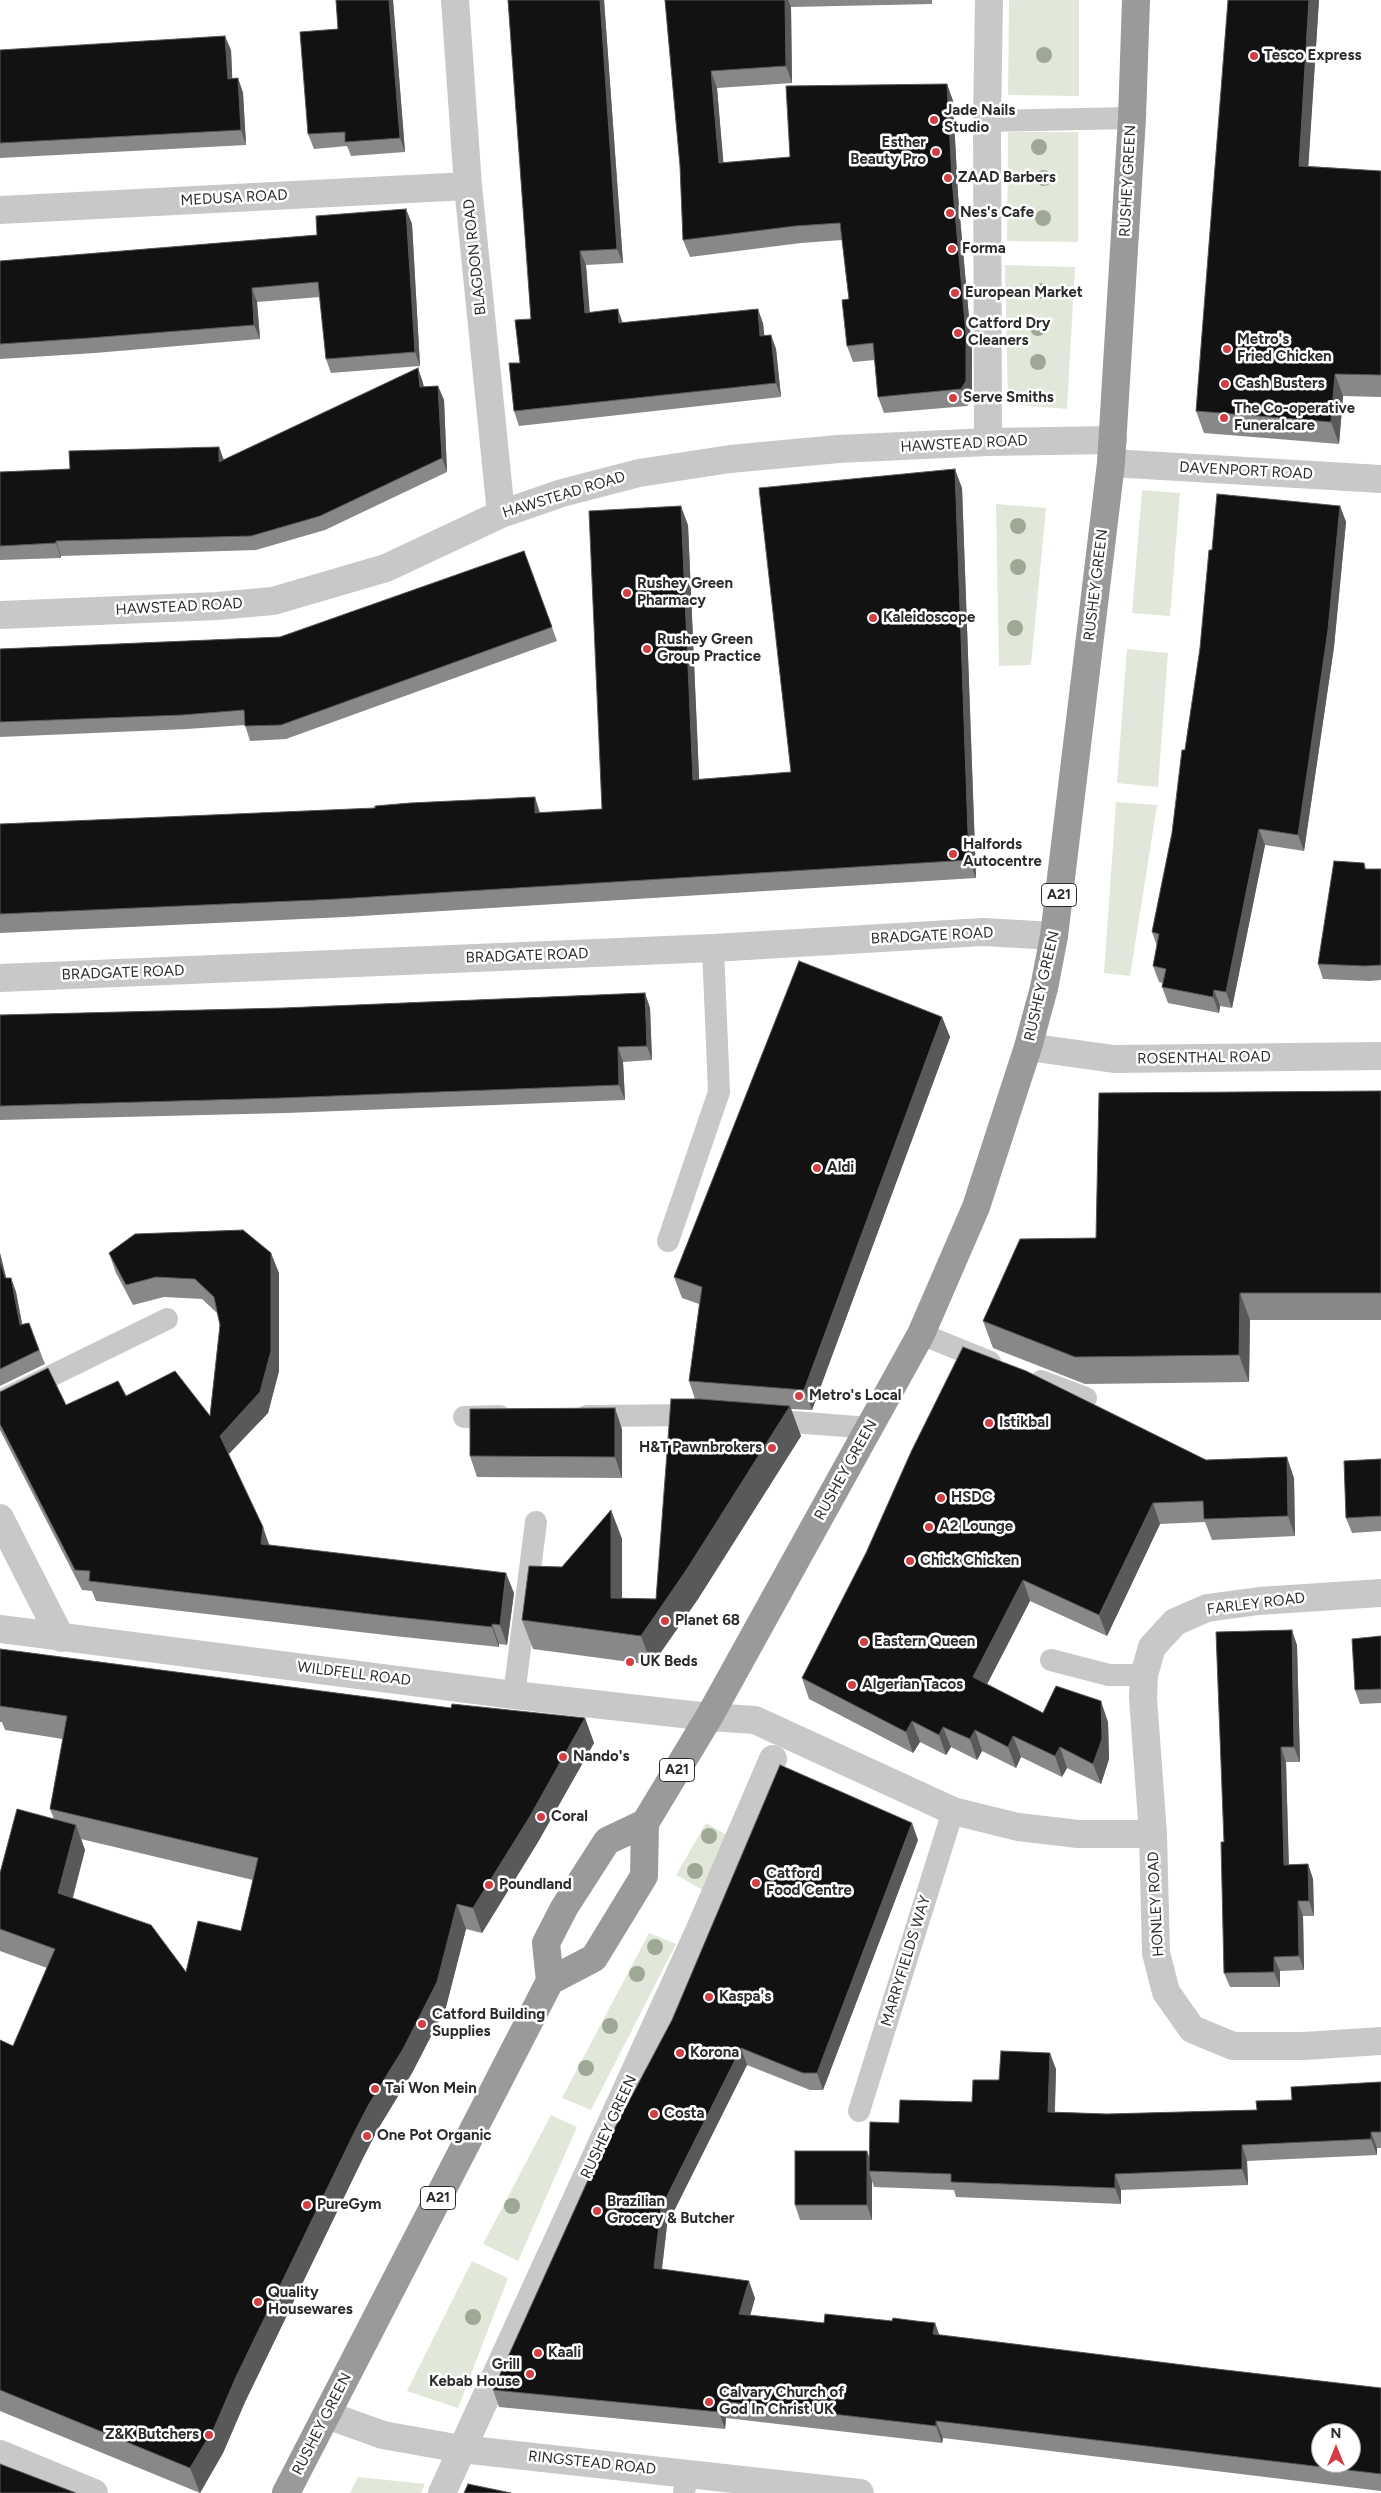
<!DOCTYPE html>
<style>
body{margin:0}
#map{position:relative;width:1381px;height:2493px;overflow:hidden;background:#fff;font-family:Figtree,sans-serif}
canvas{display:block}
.north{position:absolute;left:1311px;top:2423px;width:50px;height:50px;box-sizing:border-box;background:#fff;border:1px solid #aaa;border-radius:50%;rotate:0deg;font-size:14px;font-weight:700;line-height:20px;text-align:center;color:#2b2b2b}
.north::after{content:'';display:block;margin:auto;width:18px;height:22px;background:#d13f44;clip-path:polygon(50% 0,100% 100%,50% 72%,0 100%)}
</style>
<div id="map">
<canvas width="1381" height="2493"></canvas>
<div class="north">N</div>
</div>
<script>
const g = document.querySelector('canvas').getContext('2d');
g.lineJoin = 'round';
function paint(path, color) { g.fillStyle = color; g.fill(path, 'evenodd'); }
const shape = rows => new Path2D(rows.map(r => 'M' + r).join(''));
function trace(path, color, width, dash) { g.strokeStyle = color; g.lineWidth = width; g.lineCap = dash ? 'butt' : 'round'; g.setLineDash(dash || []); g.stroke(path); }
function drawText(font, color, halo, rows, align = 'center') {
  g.font = font + ' Figtree,sans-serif'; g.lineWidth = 5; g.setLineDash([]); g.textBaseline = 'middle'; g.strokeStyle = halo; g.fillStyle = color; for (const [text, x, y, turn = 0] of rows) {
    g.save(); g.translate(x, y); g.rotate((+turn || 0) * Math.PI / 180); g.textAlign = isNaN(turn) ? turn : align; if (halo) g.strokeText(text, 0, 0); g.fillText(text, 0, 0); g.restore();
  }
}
paint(shape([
 [1009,0,1079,0,1079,96,1008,95],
 [1008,132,1078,132,1078,242,1007,241],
 [1005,265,1075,267,1067,409,1008,404],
 [1142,490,1180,493,1170,616,1132,613],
 [996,504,1046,508,1031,665,999,666],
 [1127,649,1168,653,1158,787,1117,783],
 [1116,802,1157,805,1130,976,1104,973],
 [706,1823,735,1840,708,1893,676,1875],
 [649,1933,676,1944,591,2110,562,2098],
 [551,2115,577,2127,518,2261,483,2244],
 [472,2261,508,2278,458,2408,407,2391],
 [358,2477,425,2484,421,2493,350,2493]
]), '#e1e8da');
trace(shape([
 [987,121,1132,118],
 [668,1241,719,1092,713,948],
 [921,1334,990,1362],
 [1041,1381,1086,1398],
 [0,1401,167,1319],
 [587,1416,700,1415],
 [464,1417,500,1416],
 [767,1420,870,1428],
 [1051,1660,1109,1675,1144,1675],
 [514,1695,536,1522],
 [859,2111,953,1811],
 [684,2493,687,2474]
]), '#c8c8c8', 22);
trace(shape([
 [988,442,987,121,989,0],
 [0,2454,94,2493],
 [442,2493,700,1929,773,1759]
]), '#c8c8c8', 28);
trace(shape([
 [455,0,468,186,501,514],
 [0,210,468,186],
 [1111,463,1381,479],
 [0,615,217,606,273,601,386,568,501,514,562,493,639,473,730,459,838,449,988,442,1113,440],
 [0,978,713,948,983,932,1054,936],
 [1028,1047,1114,1059,1381,1056],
 [0,1518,61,1638],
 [0,1629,514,1695,709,1717,755,1720,953,1811,1018,1827,1078,1834,1153,1834,1156,1953,1166,1992,1192,2029,1233,2046,1304,2046,1381,2041],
 [1153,1834,1143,1698,1144,1675,1152,1647,1175,1622,1207,1608,1259,1601,1381,1593],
 [327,2415,383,2435,461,2449,860,2493]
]), '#c8c8c8', 28);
trace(shape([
 [550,1981,594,1958,644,1876,645,1823,709,1717,921,1334,976,1207,1028,1047,1044,988,1054,936,1111,463,1132,118,1136,0],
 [286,2493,550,1981,546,1943,564,1908,607,1841,645,1823]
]), '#9a9a9a', 28);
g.fillStyle = '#9da995';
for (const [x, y] of [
 [1044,55],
 [1039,147],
 [1044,178],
 [1043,218],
 [1041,291],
 [1038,328],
 [1038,362],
 [1018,526],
 [1018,567],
 [1015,628],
 [709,1836],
 [695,1871],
 [655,1947],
 [637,1974],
 [610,2026],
 [586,2068],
 [512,2206],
 [473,2317]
]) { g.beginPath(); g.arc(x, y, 8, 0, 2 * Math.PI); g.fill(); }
paint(shape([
 [336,0,393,0,405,152,351,156,347,146,314,149,308,134,338,29],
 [508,0,604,0,623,263,586,265,589,312,623,323,763,323,764,336,771,335,776,349,781,397,519,426,514,411,520,363,531,319],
 [665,0,932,0,932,4,791,7,792,83,717,88,723,163,790,157,947,84,953,101,958,195,972,351,972,398,967,406,884,413,878,397,875,360,853,362,847,346,849,299,842,240,801,243,690,257,683,240,680,166],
 [1319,0,1308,166,1381,171,1381,397,1343,396,1339,444,1204,433,1196,411],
 [0,50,231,50,232,79,238,78,243,93,246,145,0,158],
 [406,209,412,224,420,366,331,373,326,359,320,297,257,302,260,339,95,353,0,359,0,261,317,235],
 [418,368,423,383,424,387,438,386,444,400,447,472,325,530,256,550,61,556,61,558,0,560,0,472,70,469,219,447,224,460],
 [962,488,976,878,345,917,0,933,0,824,540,813,602,809,688,525,699,779,791,772],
 [1340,506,1346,522,1334,647,1304,851,1265,845,1232,1008,1220,1006,1219,1013,1168,1003,1162,987,1163,983,1159,982,1153,966,1157,946,1152,932,1172,833,1200,648,1212,550],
 [524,551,557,641,286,739,250,741,245,725,187,729,0,737,0,649,280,637],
 [1364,863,1366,869,1381,869,1381,980,1370,981,1323,979,1318,964],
 [645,993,650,1008,652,1060,623,1062,625,1100,286,1113,0,1120,0,1015,283,1008],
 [942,1017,950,1037,812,1410,791,1409,801,1436,698,1599,652,1665,533,1649,522,1620,562,1567,611,1510,622,1539,622,1598,656,1599,695,1399,689,1381,699,1304,682,1298,674,1277],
 [1381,1091,1381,1320,1250,1320,1249,1382,1085,1384,993,1348,983,1321,1096,1238],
 [0,1253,6,1278,11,1278,16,1292,22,1324,29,1323,45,1364,0,1386],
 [109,1253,279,1273,279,1371,268,1413,228,1454,269,1545,514,1593,507,1645,499,1644,499,1647,394,1636,96,1601,92,1591,82,1590,0,1430,0,1392,66,1405,126,1396,210,1416,220,1325,217,1313,202,1299,164,1297,133,1305,116,1273],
 [622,1429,622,1478,477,1477,470,1456],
 [1381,1459,1381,1531,1352,1533,1346,1518],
 [1206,1460,1294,1478,1295,1536,1212,1540,1205,1522,1160,1524,1107,1636,1030,1601,987,1684,1043,1713,1108,1722,1109,1759,1101,1784,1067,1768,1062,1777,1021,1757,1016,1768,982,1751,977,1760,951,1747,946,1755,920,1742,913,1753,809,1699,802,1678],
 [1381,1636,1381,1703,1360,1704,1355,1690],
 [1297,1645,1300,1762,1286,1762,1289,1865,1308,1864,1313,1879,1314,1916,1303,1916,1304,1970,1280,1971,1280,1987,1230,1987,1224,1973],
 [0,1649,451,1708,585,1718,594,1743,538,1842,482,1933,466,1929,446,2007,412,2073,378,2129,363,2158,245,2402,223,2453,200,2493,0,2411,0,2040,13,2046,47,1968,0,1951,0,1873,54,1819,50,1809,63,1739,5,1730,2,1722,0,1722],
 [81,1839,253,1880,241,1931,186,1972,73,1898,85,1850],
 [918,1840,823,2090,810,2090,747,2065,667,2225,662,2269,755,2298,750,2315,824,2323,892,2321,935,2323,939,2335,1208,2368,1381,2388,1381,2491,943,2438,942,2443,726,2418,725,2429,499,2407,493,2390,593,2169],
 [1056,2069,1055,2112,1107,2114,1257,2110,1292,2100,1381,2082,1381,2148,1377,2148,1377,2155,1247,2161,1248,2185,1121,2190,1121,2204,956,2197,954,2190,874,2187,872,2181,872,2220,800,2220,795,2205,869,2156,899,2123,972,2102,999,2080]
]), '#888');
paint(shape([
 [389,0,393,0,405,152,400,138],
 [600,0,604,0,623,263,617,249],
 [785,0,788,0,791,7,792,83,786,66],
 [1309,0,1319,0,1307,188,1299,166],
 [225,36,231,50,233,93,228,79],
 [711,71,717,88,725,180,719,163],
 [238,78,243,93,246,145,241,130],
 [947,84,953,101,958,195,972,351,972,398,967,406,961,389,952,179],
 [406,209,412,224,420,366,415,352],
 [580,251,586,265,591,327,585,313],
 [252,288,257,302,260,339,254,325],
 [618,309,623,324,619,323],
 [758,309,763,323,766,351,760,336],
 [771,335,776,349,781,397,776,383],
 [418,368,423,383,425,402,420,387],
 [1335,374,1343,396,1339,444,1331,422],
 [438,386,444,400,447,472,442,458],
 [219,447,224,461,219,462],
 [955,469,962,488,976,878,969,860],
 [681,506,688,525,700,798,693,780],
 [1340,506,1346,522,1334,647,1304,851,1298,835],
 [56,541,61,556,61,558,56,543],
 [535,797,541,816,535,813],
 [1259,829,1265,845,1232,1008,1226,992],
 [1214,990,1220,1006,1219,1013,1213,997],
 [645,993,650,1008,652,1060,647,1046],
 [942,1017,950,1037,812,1410,804,1390],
 [618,1047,623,1062,625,1100,619,1085],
 [0,1253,10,1293,5,1278,0,1260],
 [271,1253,279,1273,279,1371,268,1413,227,1456,220,1436],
 [11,1278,16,1292,25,1339,20,1325],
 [1240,1293,1250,1320,1249,1382,1239,1355],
 [790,1406,801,1436,698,1599,652,1665,641,1636],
 [615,1408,622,1429,622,1478,615,1457],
 [1287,1457,1294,1478,1295,1536,1288,1516],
 [1153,1503,1160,1524,1107,1636,1099,1615],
 [611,1510,622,1539,622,1627,611,1598],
 [263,1527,270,1547,261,1544],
 [506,1573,514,1593,507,1645,500,1625],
 [1023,1580,1030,1601,980,1698,973,1677],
 [492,1624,499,1644,499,1647,492,1627],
 [1292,1630,1297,1645,1300,1762,1294,1747],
 [1101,1701,1108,1722,1109,1759,1101,1784,1093,1764],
 [585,1718,594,1743,538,1842,482,1933,473,1908],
 [912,1721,920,1742,913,1753,906,1732],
 [943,1727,951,1747,946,1755,939,1735],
 [975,1730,982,1751,977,1760,970,1739],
 [1013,1736,1021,1757,1016,1768,1008,1747],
 [1060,1747,1067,1768,1062,1777,1055,1756],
 [1281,1747,1286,1762,1289,1879,1284,1865],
 [912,1823,918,1840,823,2090,817,2073],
 [76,1825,85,1850,67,1918,58,1893],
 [1308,1864,1313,1879,1314,1916,1309,1901],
 [1298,1901,1303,1916,1304,1970,1299,1956],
 [457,1904,466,1929,446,2007,412,2073,378,2129,363,2158,245,2402,223,2453,200,2493,190,2468,236,2377],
 [1274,1957,1280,1971,1280,1987,1274,1972],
 [741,2048,747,2065,667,2225,660,2285,654,2268,661,2208],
 [1050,2053,1056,2069,1054,2128,1048,2112],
 [1371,2132,1377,2148,1377,2155,1371,2139],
 [1242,2145,1247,2161,1248,2185,1242,2169],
 [867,2151,872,2165,869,2171,872,2181,872,2220,867,2205],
 [1115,2174,1121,2190,1121,2204,1115,2188],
 [749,2281,755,2298,746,2331,739,2314],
 [935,2323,941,2340,933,2334],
 [720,2401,726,2418,725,2429,719,2412],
 [936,2421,943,2438,942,2443,936,2426]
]), '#595959');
const building = shape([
 [336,0,389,0,400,138,345,142,345,132,308,134,300,32,338,29,336,0],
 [508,0,600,0,617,249,580,251,585,313,618,309,619,323,758,309,760,336,771,335,776,383,514,411,509,363,520,363,515,320,531,319,508,0],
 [665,0,785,0,786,66,711,71,719,163,790,157,786,86,947,84,952,179,966,334,966,381,961,389,878,397,873,343,847,346,842,300,849,299,840,223,795,226,683,240,680,166,665,0],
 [1228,0,1309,0,1299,166,1381,171,1381,375,1335,374,1331,422,1196,411,1228,0],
 [225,36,228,79,238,78,241,130,0,143,0,50,225,36],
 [406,209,415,352,326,359,318,282,252,288,254,325,89,338,0,344,0,261,317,235,316,216,406,209],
 [418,368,420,387,438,386,442,458,320,516,251,536,56,541,56,543,0,546,0,472,70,469,69,451,219,447,219,462,418,368],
 [955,469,969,860,338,899,0,914,0,824,375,808,375,806,410,803,535,797,535,813,602,809,589,511,681,506,693,780,791,772,759,488,955,469],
 [1217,494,1340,506,1328,630,1298,835,1259,829,1226,992,1214,990,1213,997,1162,987,1166,969,1153,966,1159,934,1152,932,1172,833,1182,750,1185,750,1200,648,1209,550,1212,550,1217,494],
 [524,551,552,627,281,725,245,726,244,710,182,715,0,722,0,649,280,637,524,551],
 [1334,861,1364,863,1365,869,1381,869,1381,965,1365,966,1318,964,1334,861],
 [799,961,942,1017,804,1390,689,1381,702,1287,674,1277,799,961],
 [645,993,647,1046,618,1047,619,1085,281,1098,0,1106,0,1015,283,1008,645,993],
 [1381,1091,1381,1293,1240,1293,1239,1355,1075,1357,983,1321,1020,1239,1096,1238,1099,1093,1381,1091],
 [243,1230,271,1253,271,1351,260,1392,220,1436,263,1527,261,1544,506,1573,500,1625,492,1624,492,1627,387,1616,89,1581,90,1571,75,1570,0,1424,0,1392,48,1368,66,1405,118,1381,126,1396,175,1371,210,1416,220,1325,214,1297,195,1279,156,1277,126,1285,109,1253,135,1234,243,1230],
 [0,1260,5,1278,11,1278,20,1325,29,1323,39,1350,0,1369,0,1260],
 [963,1347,1026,1371,1206,1460,1287,1457,1288,1516,1204,1519,1203,1501,1153,1503,1099,1615,1023,1580,973,1677,1043,1713,1056,1686,1101,1701,1102,1739,1093,1764,1060,1747,1055,1756,1013,1736,1008,1747,975,1730,970,1739,943,1727,939,1735,912,1721,906,1732,802,1678,866,1553,911,1452,963,1347],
 [671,1399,700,1399,790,1406,687,1569,641,1636,522,1620,529,1566,562,1567,611,1510,611,1598,656,1599,671,1399],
 [615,1408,615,1457,470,1456,470,1409,615,1408],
 [1381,1459,1381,1516,1346,1518,1344,1461,1381,1459],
 [1292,1630,1294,1747,1281,1747,1284,1865,1308,1864,1309,1901,1298,1901,1299,1956,1274,1957,1274,1972,1224,1973,1221,1842,1224,1842,1216,1632,1292,1630],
 [1381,1636,1381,1689,1355,1690,1352,1639,1381,1636],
 [0,1649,451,1708,452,1704,585,1718,529,1818,473,1908,457,1904,437,1982,403,2049,369,2104,354,2133,236,2377,214,2428,190,2468,0,2390,0,2040,13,2046,55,1949,0,1929,0,1873,17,1809,76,1825,58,1893,151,1925,186,1972,198,1921,241,1931,258,1858,50,1809,67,1716,0,1706,0,1649],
 [780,1765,912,1823,817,2073,803,2073,741,2048,661,2208,654,2268,749,2281,739,2314,824,2323,825,2314,892,2321,893,2318,916,2321,935,2323,933,2334,1208,2368,1381,2388,1381,2474,936,2421,936,2426,720,2401,719,2412,493,2390,593,2169,672,2020,780,1765],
 [1321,2433,1351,2433,1351,2463,1321,2463,1321,2433],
 [1001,2051,1050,2053,1048,2112,1107,2114,1257,2110,1256,2101,1292,2100,1291,2087,1381,2082,1381,2132,1371,2132,1371,2139,1242,2145,1242,2169,1115,2174,1115,2188,951,2182,951,2174,869,2171,870,2122,899,2123,900,2100,972,2102,973,2080,999,2080,1001,2051],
 [795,2151,867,2151,867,2205,795,2205,795,2151],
 [0,2464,76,2493,0,2493,0,2464],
 [468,2484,511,2493,464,2493,468,2484]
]);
paint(building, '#121212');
trace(building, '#595959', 1);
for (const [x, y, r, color] of [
 [1254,56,5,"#d13f44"],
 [934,120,5,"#d13f44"],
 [936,152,5,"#d13f44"],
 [948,178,5,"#d13f44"],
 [950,213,5,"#d13f44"],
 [952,249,5,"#d13f44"],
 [955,293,5,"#d13f44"],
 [958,333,5,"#d13f44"],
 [1227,349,5,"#d13f44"],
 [1225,384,5,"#d13f44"],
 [953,398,5,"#d13f44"],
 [1224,418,5,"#d13f44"],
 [627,593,5,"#d13f44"],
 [873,618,5,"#d13f44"],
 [647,649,5,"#d13f44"],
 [953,854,5,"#d13f44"],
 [817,1168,5,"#d13f44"],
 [799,1396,5,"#d13f44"],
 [989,1423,5,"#d13f44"],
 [772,1448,5,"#d13f44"],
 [941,1498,5,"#d13f44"],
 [929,1527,5,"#d13f44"],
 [910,1561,5,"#d13f44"],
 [665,1621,5,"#d13f44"],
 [864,1642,5,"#d13f44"],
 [630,1662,5,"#d13f44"],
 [852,1685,5,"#d13f44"],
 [563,1757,5,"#d13f44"],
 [541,1817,5,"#d13f44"],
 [756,1883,5,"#d13f44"],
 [489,1885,5,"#d13f44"],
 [709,1997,5,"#d13f44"],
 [422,2024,5,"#d13f44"],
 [680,2053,5,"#d13f44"],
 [375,2089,5,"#d13f44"],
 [654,2114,5,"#d13f44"],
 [367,2136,5,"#d13f44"],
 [307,2205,5,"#d13f44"],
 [597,2211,5,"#d13f44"],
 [258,2302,5,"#d13f44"],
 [538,2353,5,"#d13f44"],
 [530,2374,5,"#d13f44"],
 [709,2402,5,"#d13f44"],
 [209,2435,5,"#d13f44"]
]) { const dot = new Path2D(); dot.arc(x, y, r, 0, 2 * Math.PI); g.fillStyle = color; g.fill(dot); trace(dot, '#fff', 2); }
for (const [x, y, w] of [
 [1059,895,35],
 [677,1770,35],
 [438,2198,35]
]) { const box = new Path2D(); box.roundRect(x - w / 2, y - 11.5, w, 23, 4); g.fillStyle = '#fff'; g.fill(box); trace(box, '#2b2b2b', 1); }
drawText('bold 14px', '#2b2b2b', null, [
 ["A21",1059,895],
 ["A21",677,1770],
 ["A21",438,2198]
]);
drawText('bold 15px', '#2b2b2b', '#fff', [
 ["Tesco Express",1264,56],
 ["Jade Nails",944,111],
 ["Studio",944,128],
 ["Esther",926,143,"right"],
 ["Beauty Pro",926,160,"right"],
 ["ZAAD Barbers",958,178],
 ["Nes's Cafe",960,213],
 ["Forma",962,249],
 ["European Market",965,293],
 ["Catford Dry",968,324],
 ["Cleaners",968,341],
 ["Metro's",1237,340],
 ["Fried Chicken",1237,357],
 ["Cash Busters",1235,384],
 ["Serve Smiths",963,398],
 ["The Co-operative",1234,409],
 ["Funeralcare",1234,426],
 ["Rushey Green",637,584],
 ["Pharmacy",637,601],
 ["Kaleidoscope",883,618],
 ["Rushey Green",657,640],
 ["Group Practice",657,657],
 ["Halfords",963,845],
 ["Autocentre",963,862],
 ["Aldi",827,1168],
 ["Metro's Local",809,1396],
 ["Istikbal",999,1423],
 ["H&T Pawnbrokers",762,1448,"right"],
 ["HSDC",951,1498],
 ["A2 Lounge",939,1527],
 ["Chick Chicken",920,1561],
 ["Planet 68",675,1621],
 ["Eastern Queen",874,1642],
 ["UK Beds",640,1662],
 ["Algerian Tacos",862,1685],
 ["Nando's",573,1757],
 ["Coral",551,1817],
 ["Catford",766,1874],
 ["Food Centre",766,1891],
 ["Poundland",499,1885],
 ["Kaspa's",719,1997],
 ["Catford Building",432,2015],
 ["Supplies",432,2032],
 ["Korona",690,2053],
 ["Tai Won Mein",385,2089],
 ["Costa",664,2114],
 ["One Pot Organic",377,2136],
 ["Brazilian",607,2202],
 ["Grocery & Butcher",607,2219],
 ["PureGym",317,2205],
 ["Quality",268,2293],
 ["Housewares",268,2310],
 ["Kaali",548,2353],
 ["Grill",520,2365,"right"],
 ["Kebab House",520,2382,"right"],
 ["Calvary Church of",719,2393],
 ["God In Christ UK",719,2410],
 ["Z&K Butchers",199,2435,"right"]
], 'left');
drawText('15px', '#2b2b2b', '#fff', [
 ["RUSHEY GREEN",1128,181,-87],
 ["MEDUSA ROAD",234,198,-3],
 ["BLAGDON ROAD",475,257,-96],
 ["HAWSTEAD ROAD",964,444,-3],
 ["DAVENPORT ROAD",1246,471,3],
 ["HAWSTEAD ROAD",564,495,-17],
 ["RUSHEY GREEN",1096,585,-83],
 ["HAWSTEAD ROAD",179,607,-3],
 ["BRADGATE ROAD",932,936,-3],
 ["BRADGATE ROAD",527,956,-2],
 ["BRADGATE ROAD",123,973,-2],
 ["RUSHEY GREEN",1042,986,-77],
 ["ROSENTHAL ROAD",1204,1058,-1],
 ["RUSHEY GREEN",846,1470,-61],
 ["FARLEY ROAD",1256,1604,-7],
 ["WILDFELL ROAD",354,1674,7],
 ["HONLEY ROAD",1156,1904,-93],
 ["MARRYFIELDS WAY",906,1961,-73],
 ["RUSHEY GREEN",609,2127,-65],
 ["RUSHEY GREEN",322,2424,-63],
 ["RINGSTEAD ROAD",592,2463,6]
]);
</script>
